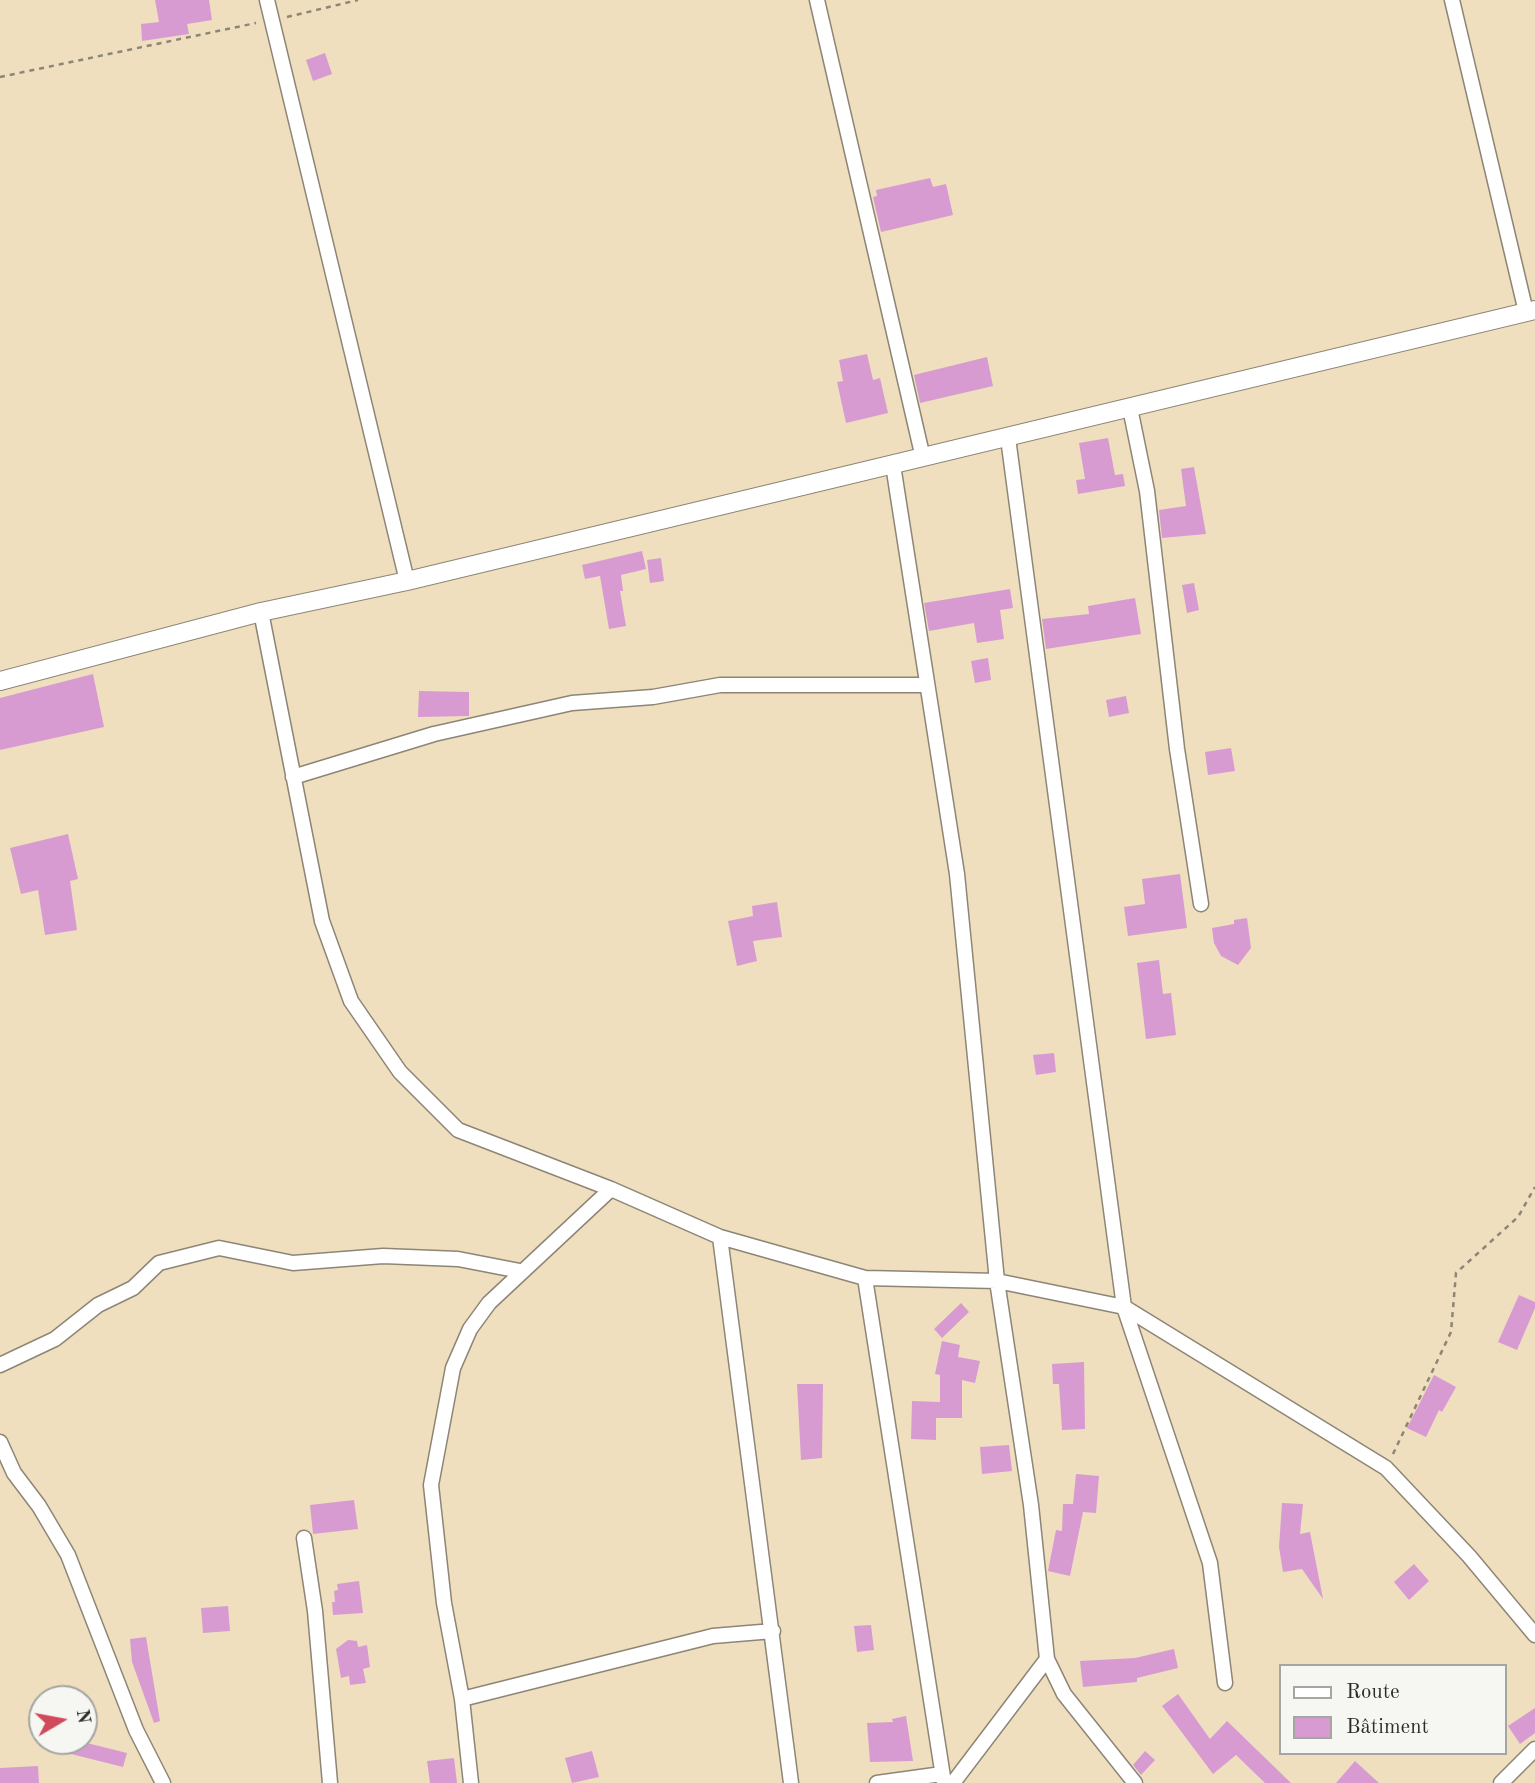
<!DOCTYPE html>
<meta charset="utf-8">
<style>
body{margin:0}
#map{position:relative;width:1535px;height:1783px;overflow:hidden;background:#efdfbf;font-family:"Old Standard TT",serif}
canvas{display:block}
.legend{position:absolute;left:1279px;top:1664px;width:228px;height:91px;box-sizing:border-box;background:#f6f6f2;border:2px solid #a5a5a2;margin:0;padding:9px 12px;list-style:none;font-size:21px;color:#2b2b2b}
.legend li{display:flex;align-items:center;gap:14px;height:35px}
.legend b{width:35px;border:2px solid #a5a5a2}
.north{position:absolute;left:28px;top:1685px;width:70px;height:70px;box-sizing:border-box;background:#f6f6f2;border:2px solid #a5a5a2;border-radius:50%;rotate:80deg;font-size:19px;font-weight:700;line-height:28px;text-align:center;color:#2b2b2b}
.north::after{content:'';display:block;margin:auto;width:24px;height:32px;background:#d1495b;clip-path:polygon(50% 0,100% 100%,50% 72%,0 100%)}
</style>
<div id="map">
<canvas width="1535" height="1783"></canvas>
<ul class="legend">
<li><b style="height:9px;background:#fff"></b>Route</li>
<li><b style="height:19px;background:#d79bd2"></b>Bâtiment</li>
</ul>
<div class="north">N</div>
</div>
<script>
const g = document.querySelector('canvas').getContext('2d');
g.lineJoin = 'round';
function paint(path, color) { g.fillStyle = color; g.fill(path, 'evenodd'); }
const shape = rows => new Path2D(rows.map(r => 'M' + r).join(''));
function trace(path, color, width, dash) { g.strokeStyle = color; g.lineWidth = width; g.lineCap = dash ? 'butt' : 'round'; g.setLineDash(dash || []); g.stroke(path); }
paint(shape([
 [155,0,209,0,212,20,187,24,189,34,142,41,141,24,159,22],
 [325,53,332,74,313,81,306,60],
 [930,178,933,187,946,184,953,215,881,232,873,197,877,196,876,190],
 [867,354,873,380,880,378,888,413,846,423,837,382,843,381,839,360],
 [987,357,993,386,920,403,914,375],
 [1108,438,1115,475,1123,474,1125,486,1078,494,1076,480,1085,479,1079,443],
 [1194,467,1206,534,1162,538,1159,510,1186,506,1181,469],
 [642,551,646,569,621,575,623,591,620,591,626,626,609,629,600,576,585,579,582,565],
 [661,558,664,581,650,583,647,560],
 [1194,583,1199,610,1187,613,1182,585],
 [1010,589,1013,608,1000,610,1004,639,977,643,974,623,929,631,924,603],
 [1135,598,1141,634,1046,649,1042,619,1089,614,1088,606],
 [988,658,991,680,975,683,971,661],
 [93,674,104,727,0,750,0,698],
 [419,691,469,692,469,716,418,717],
 [1126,696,1129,713,1109,717,1106,700],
 [1231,748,1235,771,1208,775,1205,752],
 [68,834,78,879,70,881,77,930,45,935,38,890,21,894,10,848],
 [1180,874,1187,928,1128,936,1124,907,1145,904,1142,879],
 [777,902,782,937,753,941,757,961,737,966,728,921,753,916,752,906],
 [1247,918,1251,948,1238,965,1221,956,1214,943,1212,928,1234,924,1234,920],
 [1159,960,1163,994,1171,993,1176,1035,1146,1039,1137,963],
 [1054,1053,1056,1072,1036,1075,1033,1055],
 [1519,1295,1535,1302,1535,1308,1517,1350,1498,1342],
 [961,1303,969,1312,942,1338,934,1329],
 [942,1341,960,1345,958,1357,980,1361,975,1383,962,1380,962,1418,936,1418,936,1440,911,1439,912,1401,940,1402,940,1375,935,1374],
 [1084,1362,1085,1429,1062,1430,1059,1384,1053,1384,1052,1364],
 [1434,1375,1456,1387,1442,1412,1439,1410,1426,1437,1407,1428],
 [797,1384,823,1384,822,1458,801,1460],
 [1009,1445,1012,1471,982,1474,980,1447],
 [1076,1474,1099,1476,1096,1513,1083,1512,1070,1576,1048,1571,1056,1530,1062,1531,1063,1504,1073,1504],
 [354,1500,358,1529,313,1534,310,1505],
 [1282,1503,1303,1504,1300,1534,1310,1532,1323,1599,1302,1569,1283,1572,1279,1547],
 [1414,1564,1429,1581,1409,1600,1394,1582],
 [359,1581,363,1613,333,1615,332,1602,335,1602,334,1591,338,1590,337,1584],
 [228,1606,230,1631,203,1633,201,1608],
 [871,1625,874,1650,857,1652,854,1626],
 [146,1637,160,1721,154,1723,132,1662,130,1639],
 [348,1640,357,1641,358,1647,367,1645,370,1667,363,1669,366,1683,350,1685,349,1676,341,1678,336,1649],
 [1174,1649,1178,1668,1137,1678,1137,1682,1083,1687,1080,1661,1135,1658],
 [1178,1694,1210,1739,1227,1721,1291,1783,1265,1783,1236,1755,1213,1774,1162,1706],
 [1535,1708,1535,1733,1520,1744,1508,1726],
 [906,1716,913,1761,870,1762,867,1723,893,1722,892,1719],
 [40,1741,79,1741,127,1753,123,1767,39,1746],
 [592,1751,599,1777,572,1783,565,1758],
 [1145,1751,1155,1760,1141,1775,1133,1765],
 [454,1758,457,1783,430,1783,427,1761],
 [1355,1761,1379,1783,1336,1783],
 [38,1766,39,1783,0,1783,0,1768]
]), '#d79bd2');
const minor = shape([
 [267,0,407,581],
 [817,0,923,458],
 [1452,0,1526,312],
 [1130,408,1147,491,1177,749,1201,904],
 [1008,438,1124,1307,1210,1563,1225,1683],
 [893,465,957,874,997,1281,1031,1505,1047,1659,1064,1694,1135,1783],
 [261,612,322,921,351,1001,400,1072,458,1130,611,1189,720,1237,865,1278,997,1281,1124,1307,1386,1468,1469,1556,1535,1635],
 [293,777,434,734,572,703,653,697,720,685,927,685],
 [720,1237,791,1783],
 [865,1278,944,1783],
 [0,1365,55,1339,98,1305,133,1288,159,1263,219,1248,293,1263,383,1256,458,1259,520,1271],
 [0,1442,14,1473,39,1506,68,1555,136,1730,163,1783],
 [304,1538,315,1611,330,1783],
 [462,1699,713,1636,773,1631],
 [471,1783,462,1699,444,1603,431,1485,453,1368,470,1329,489,1303,611,1189],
 [877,1783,942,1774],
 [953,1783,1047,1659],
 [1501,1783,1535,1749]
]);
const tertiary = shape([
 [0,681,261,612,407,581,1535,310]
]);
trace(minor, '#8d8575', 17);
trace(tertiary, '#8d8575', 20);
trace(shape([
 [287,17,358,0],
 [0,77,256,23],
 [1393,1454,1451,1332,1456,1273,1518,1217,1535,1187]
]), '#8d8575', 2.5, [5, 5]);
trace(minor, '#fff', 14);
trace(tertiary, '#fff', 18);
</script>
